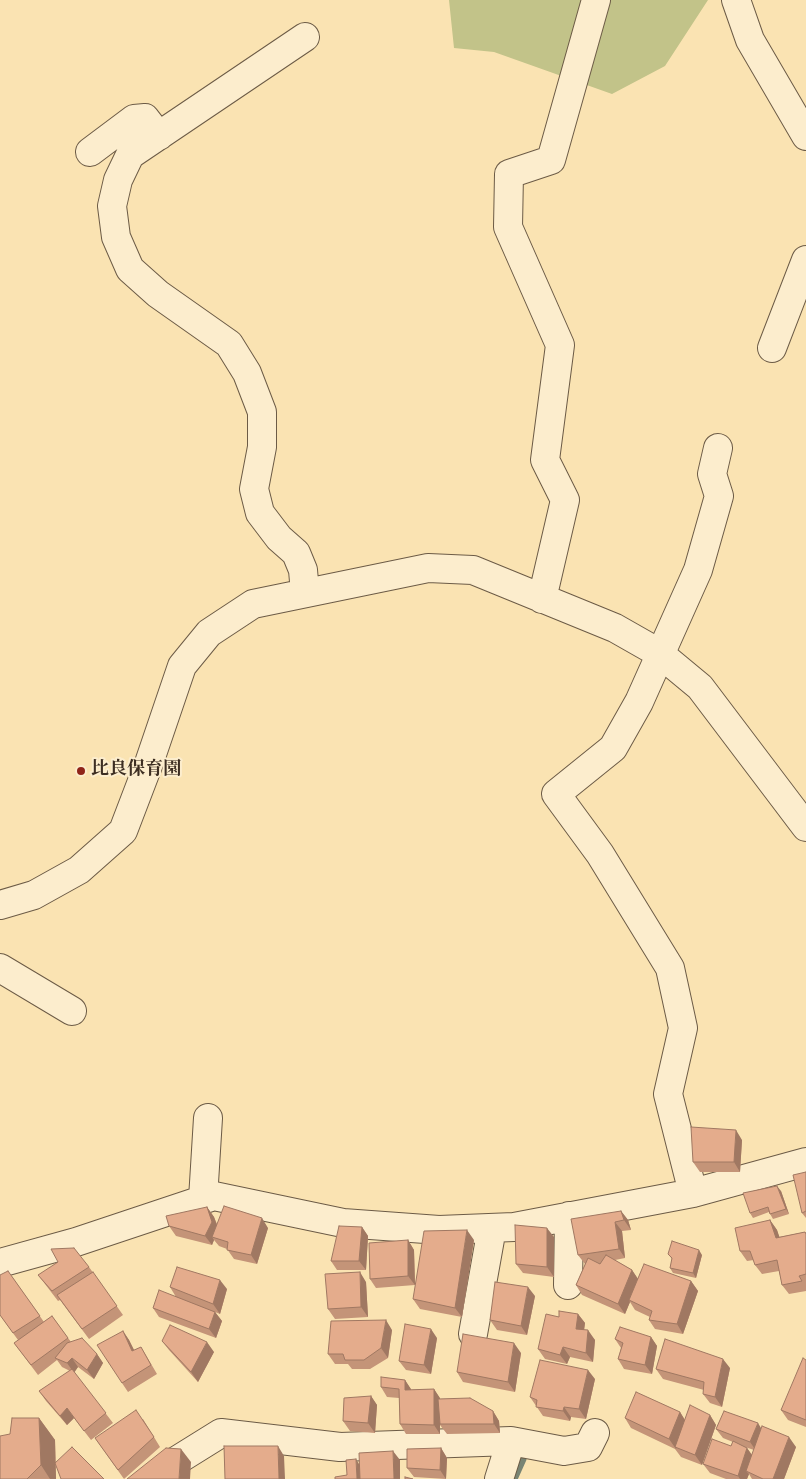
<!DOCTYPE html>
<meta charset="utf-8">
<style>
body{margin:0}
canvas{display:block;background:#fae3b2}
</style>
<canvas width="806" height="1479"></canvas>
<script>
const g = document.querySelector('canvas').getContext('2d');
g.lineJoin = 'round';
function paint(path, color) { g.fillStyle = color; g.fill(path, 'evenodd'); }
const shape = rows => new Path2D(rows.map(r => 'M' + r).join(''));
function trace(path, color, width, dash) { g.strokeStyle = color; g.lineWidth = width; g.lineCap = dash ? 'butt' : 'round'; g.setLineDash(dash || []); g.stroke(path); }
function drawText(font, color, halo, rows, align = 'center') {
  g.font = font + ' Vollkorn,"Noto Serif JP",serif'; g.lineWidth = 4; g.setLineDash([]); g.textBaseline = 'middle'; g.strokeStyle = halo; g.fillStyle = color; for (const [text, x, y, turn = 0] of rows) {
    g.save(); g.translate(x, y); g.rotate((+turn || 0) * Math.PI / 180); g.textAlign = isNaN(turn) ? turn : align; if (halo) g.strokeText(text, 0, 0); g.fillText(text, 0, 0); g.restore();
  }
}
paint(shape([
 [449,0,708,0,665,66,612,94,494,52,454,48]
]), '#c2c389');
trace(shape([
 [513,1479,522,1459]
]), '#788473', 9);
const minor = shape([
 [736,0,750,40,806,136],
 [305,37,130,155,118,180,112,206,116,237,130,269,158,294,229,344,247,373,262,412,262,447,254,489,260,513,279,538,296,553,303,570,305,593],
 [90,152,134,119,145,118,159,136],
 [772,348,806,260],
 [542,599,565,500,545,460,560,345,508,227,509,174,551,160,596,0],
 [0,905,34,895,79,870,123,831,149,763,182,666,209,633,253,604,428,568,473,570,615,628,659,653,700,687,806,827],
 [0,968,72,1011],
 [693,1193,668,1094,683,1028,670,968,600,854,556,794,613,748,639,702,698,570,719,496,712,474,718,448],
 [203,1199,208,1118],
 [0,1263,76,1242,214,1196,343,1223,439,1230,514,1227,693,1193,806,1162],
 [568,1285,569,1216],
 [473,1334,492,1228],
 [155,1479,176,1461,221,1433,340,1447,511,1441,564,1451,588,1447,595,1433],
 [499,1479,511,1441]
]);
trace(minor, '#6c5b46', 30);
trace(minor, '#fcedcd', 28);
paint(shape([
 [742,1140,740,1172,700,1172,693,1162],
 [806,1172,806,1218,802,1213],
 [781,1191,789,1214,773,1219,769,1212,753,1218,750,1213],
 [207,1207,214,1217,217,1224,268,1228,257,1264,234,1259,227,1249,219,1246,214,1240,212,1245,176,1236,169,1226],
 [621,1211,628,1220,631,1230,622,1231,625,1258,615,1260,632,1270,638,1279,691,1281,698,1291,683,1334,655,1329,649,1320,650,1317,635,1310,630,1302,625,1314,582,1295,576,1285,585,1264,578,1255],
 [770,1220,777,1230,779,1237,805,1232,806,1233,806,1291,789,1294,782,1285,779,1271,762,1274,755,1265,754,1260,747,1261,740,1251],
 [362,1227,368,1236,366,1270,337,1270,331,1261],
 [554,1237,554,1277,523,1273,516,1264],
 [408,1240,414,1250,415,1285,376,1288,370,1279],
 [474,1240,462,1317,420,1309,413,1299],
 [668,1254,702,1255,696,1278,673,1273,670,1268,672,1259],
 [89,1267,123,1315,89,1339,60,1300,58,1301,45,1284,38,1275],
 [8,1271,44,1322,52,1316,71,1342,97,1354,103,1363,94,1379,78,1367,74,1372,113,1423,91,1440,74,1418,67,1425,46,1401,39,1391,70,1371,62,1367,57,1360,38,1375,14,1343,18,1340,0,1315],
 [366,1282,368,1317,335,1319,328,1309],
 [170,1287,227,1289,220,1314,215,1312,222,1321,216,1338,159,1317,153,1308,176,1297],
 [535,1296,527,1335,497,1330,490,1320],
 [578,1314,585,1323,584,1330,595,1340,593,1362,570,1357,567,1364,545,1359,538,1349,559,1317],
 [392,1330,388,1358,370,1369,352,1369,348,1364,335,1364,328,1354],
 [123,1331,129,1340,134,1350,141,1347,147,1357,157,1374,128,1392,122,1383],
 [651,1337,657,1346,652,1374,624,1369,618,1359,621,1348,615,1339],
 [437,1338,431,1374,406,1370,399,1361],
 [162,1341,214,1352,198,1382,169,1350],
 [521,1353,515,1392,463,1382,457,1372],
 [806,1360,806,1427,788,1420,781,1410],
 [730,1368,722,1407,710,1403,703,1394,704,1390,663,1379,656,1369],
 [595,1379,586,1419,571,1417,570,1421,543,1416,530,1397],
 [405,1380,411,1390,434,1389,440,1399,493,1411,499,1421,500,1433,447,1434,440,1425,440,1434,406,1434,400,1424,399,1398,387,1397,381,1387],
 [371,1396,377,1405,375,1433,350,1431,343,1421],
 [680,1412,685,1420,710,1415,716,1425,702,1465,681,1457,675,1449,631,1428,625,1418],
 [39,1418,55,1440,56,1479,0,1479,10,1434],
 [143,1419,160,1447,124,1479,95,1438],
 [716,1429,761,1429,796,1447,784,1479,752,1479,749,1474,747,1479,726,1479,710,1473,703,1464,731,1446,733,1442,723,1438],
 [745,1447,754,1450,752,1455,747,1448],
 [441,1448,447,1458,446,1479,414,1477,407,1468]
]), '#c49478');
paint(shape([
 [736,1130,742,1140,740,1172,734,1162],
 [777,1186,781,1191,789,1214,786,1209],
 [207,1207,214,1217,219,1231,212,1237,214,1240,212,1245,205,1236],
 [621,1211,628,1220,631,1230,624,1220],
 [262,1218,268,1228,257,1264,251,1255],
 [770,1220,777,1230,783,1247,776,1238],
 [615,1222,622,1231,625,1258,619,1249],
 [362,1227,368,1236,366,1270,359,1261],
 [547,1228,554,1237,554,1277,547,1267],
 [467,1230,474,1240,462,1317,455,1308],
 [408,1240,414,1250,415,1285,408,1276],
 [699,1250,702,1255,696,1278,693,1273],
 [632,1270,638,1279,629,1300,630,1302,625,1314,618,1304],
 [360,1272,366,1282,368,1317,361,1307],
 [220,1280,227,1289,220,1314,213,1304],
 [691,1281,698,1291,683,1334,677,1324],
 [528,1287,535,1296,527,1335,521,1326],
 [215,1312,222,1321,216,1338,209,1329],
 [578,1314,585,1323,583,1338,576,1329],
 [386,1320,392,1330,388,1358,381,1348],
 [431,1329,437,1338,431,1374,424,1365],
 [588,1330,595,1340,593,1362,586,1353],
 [123,1331,129,1340,139,1360,132,1351],
 [651,1337,657,1346,652,1374,645,1365],
 [207,1342,214,1352,198,1382,191,1372],
 [514,1343,521,1353,515,1392,508,1382],
 [563,1347,570,1357,567,1364,560,1355],
 [97,1354,103,1363,94,1379,87,1370],
 [72,1358,78,1367,74,1373,67,1363],
 [723,1359,730,1368,722,1407,715,1397],
 [588,1370,595,1379,586,1419,579,1409],
 [405,1380,411,1389,412,1399,405,1390],
 [434,1389,440,1398,440,1434,434,1425],
 [371,1396,377,1405,375,1433,368,1423],
 [564,1407,571,1417,570,1421,563,1411],
 [67,1408,74,1418,67,1425,60,1416],
 [493,1411,499,1421,500,1433,494,1424],
 [680,1412,686,1422,676,1449,669,1439],
 [710,1415,716,1425,702,1465,695,1455],
 [39,1418,55,1440,56,1479,50,1479,41,1465],
 [758,1423,764,1433,757,1452,750,1442],
 [789,1437,796,1447,784,1479,773,1479],
 [278,1446,284,1456,285,1479,279,1479],
 [441,1448,447,1458,446,1479,440,1470],
 [747,1448,754,1458,746,1471,749,1474,747,1479,740,1479,738,1476],
 [181,1449,191,1462,190,1479,179,1479],
 [393,1451,400,1460,400,1479,394,1479],
 [356,1459,362,1469,363,1479,357,1479]
]), '#a07862');
const building = shape([
 [691,1127,736,1130,734,1162,693,1162,691,1127],
 [806,1172,806,1211,802,1213,793,1175,806,1172],
 [777,1186,786,1209,770,1214,768,1207,750,1213,743,1193,777,1186],
 [224,1206,262,1218,251,1255,227,1250,228,1242,212,1237,224,1206],
 [207,1207,212,1222,205,1236,169,1226,166,1216,207,1207],
 [621,1211,624,1220,615,1222,619,1249,578,1255,571,1219,621,1211],
 [770,1220,776,1238,805,1232,806,1234,806,1274,799,1276,802,1281,782,1285,777,1260,755,1265,750,1251,740,1251,735,1228,770,1220],
 [515,1225,547,1228,547,1267,516,1264,515,1225],
 [339,1226,362,1227,359,1261,331,1261,339,1226],
 [467,1230,455,1308,413,1299,424,1231,467,1230],
 [408,1240,408,1276,370,1279,369,1243,408,1240],
 [672,1241,699,1250,693,1273,670,1268,672,1258,668,1254,672,1241],
 [74,1248,89,1267,52,1291,38,1275,58,1262,51,1249,74,1248],
 [606,1255,632,1270,618,1304,576,1285,588,1258,600,1264,606,1255],
 [644,1264,691,1281,677,1324,649,1320,652,1311,629,1300,644,1264],
 [177,1267,220,1280,213,1304,170,1287,177,1267],
 [8,1271,40,1316,13,1333,0,1315,0,1275,8,1271],
 [93,1272,117,1306,82,1329,57,1295,93,1272],
 [360,1272,361,1307,328,1309,325,1274,360,1272],
 [495,1282,528,1287,521,1326,490,1320,495,1282],
 [159,1290,215,1312,209,1329,153,1308,159,1290],
 [559,1311,578,1314,576,1329,588,1330,586,1353,563,1347,560,1355,538,1349,546,1314,559,1317,559,1311],
 [52,1316,68,1338,31,1365,14,1343,52,1316],
 [386,1320,381,1348,364,1360,345,1360,343,1354,328,1354,331,1321,386,1320],
 [405,1324,431,1329,424,1365,399,1361,405,1324],
 [170,1325,207,1342,191,1372,162,1341,170,1325],
 [620,1327,651,1337,645,1365,618,1359,623,1343,615,1339,620,1327],
 [123,1331,132,1351,141,1347,151,1365,122,1383,97,1345,123,1331],
 [463,1334,514,1343,508,1382,457,1372,463,1334],
 [82,1338,97,1354,87,1370,72,1358,67,1363,55,1358,67,1343,82,1338],
 [665,1339,723,1359,715,1397,703,1394,704,1382,656,1369,665,1339],
 [803,1358,806,1360,806,1420,781,1410,803,1358],
 [540,1360,588,1370,579,1409,564,1407,563,1411,536,1407,537,1400,530,1397,540,1360],
 [72,1369,106,1413,84,1431,67,1408,60,1416,39,1391,72,1369],
 [381,1377,405,1380,405,1390,434,1389,434,1425,400,1424,399,1389,381,1387,381,1377],
 [636,1392,680,1412,669,1439,625,1418,636,1392],
 [371,1396,368,1423,343,1421,344,1398,371,1396],
 [470,1398,493,1411,494,1424,440,1424,438,1399,470,1398],
 [690,1405,710,1415,695,1455,675,1447,690,1405],
 [136,1410,154,1437,118,1470,95,1438,136,1410],
 [724,1411,758,1423,750,1442,716,1429,724,1411],
 [12,1418,39,1418,41,1465,27,1479,0,1479,0,1436,10,1434,12,1418],
 [762,1426,789,1437,773,1479,763,1479,746,1471,762,1426],
 [712,1439,731,1446,733,1441,747,1448,738,1476,703,1464,712,1439],
 [224,1446,278,1446,279,1479,225,1479,224,1446],
 [72,1447,104,1479,61,1479,55,1463,72,1447],
 [166,1448,181,1449,179,1479,127,1479,166,1448],
 [441,1448,440,1470,407,1468,407,1449,441,1448],
 [393,1451,394,1479,360,1479,359,1453,393,1451],
 [356,1459,357,1479,335,1479,335,1477,347,1475,346,1460,356,1459],
 [405,1477,413,1479,405,1479,405,1477]
]);
paint(building, '#e4ac8c');
trace(building, '#a07862', 1);
for (const [x, y, r, color] of [
 [81,771,5,"#8f2418"]
]) { const dot = new Path2D(); dot.arc(x, y, r, 0, 2 * Math.PI); g.fillStyle = color; g.fill(dot); trace(dot, '#fcedcd', 2); }
drawText('bold 18px', '#3d2e22', '#fcedcd', [
 ["比良保育園",91,771]
], 'left');
</script>
